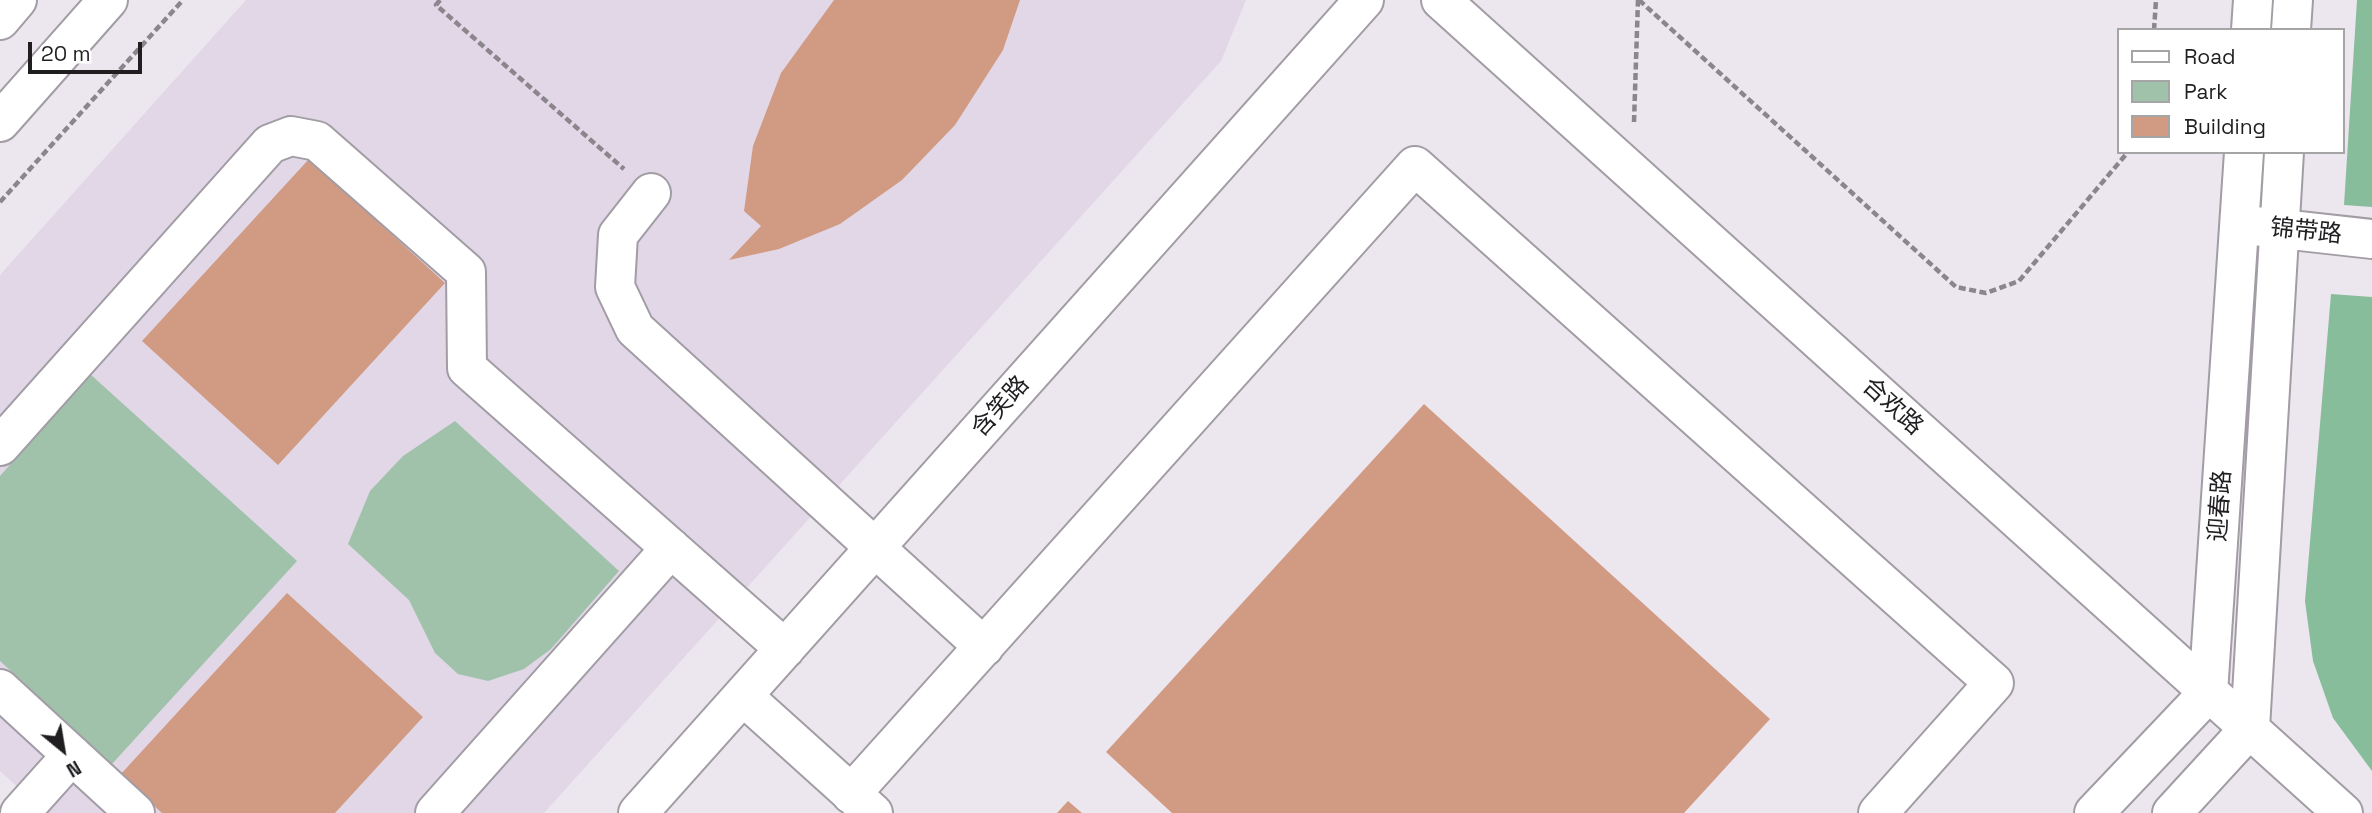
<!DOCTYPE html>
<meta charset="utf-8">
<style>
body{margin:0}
#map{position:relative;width:2372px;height:813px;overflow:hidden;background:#ece6ef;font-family:"Space Grotesk",sans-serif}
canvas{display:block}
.legend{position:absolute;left:2117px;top:28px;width:228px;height:126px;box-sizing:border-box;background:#fff;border:2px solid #a6a5a6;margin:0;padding:9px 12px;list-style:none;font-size:21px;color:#201e21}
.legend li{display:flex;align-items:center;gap:14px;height:35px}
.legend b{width:35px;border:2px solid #a6a5a6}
.north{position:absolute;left:28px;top:715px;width:70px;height:70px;-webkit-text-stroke:5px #fff;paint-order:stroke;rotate:150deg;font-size:19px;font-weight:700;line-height:28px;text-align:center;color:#201e21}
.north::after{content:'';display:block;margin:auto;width:24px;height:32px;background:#201e21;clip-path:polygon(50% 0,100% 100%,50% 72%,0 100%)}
.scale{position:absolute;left:28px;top:42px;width:114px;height:32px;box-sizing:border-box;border:4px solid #201e21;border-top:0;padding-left:9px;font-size:21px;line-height:24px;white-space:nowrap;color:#201e21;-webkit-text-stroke:5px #fff;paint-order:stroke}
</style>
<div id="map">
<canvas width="2372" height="813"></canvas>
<ul class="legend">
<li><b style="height:9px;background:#fff"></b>Road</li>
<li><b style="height:19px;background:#a0c2ab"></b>Park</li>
<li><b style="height:19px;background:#d19a82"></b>Building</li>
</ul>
<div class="north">N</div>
<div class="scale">20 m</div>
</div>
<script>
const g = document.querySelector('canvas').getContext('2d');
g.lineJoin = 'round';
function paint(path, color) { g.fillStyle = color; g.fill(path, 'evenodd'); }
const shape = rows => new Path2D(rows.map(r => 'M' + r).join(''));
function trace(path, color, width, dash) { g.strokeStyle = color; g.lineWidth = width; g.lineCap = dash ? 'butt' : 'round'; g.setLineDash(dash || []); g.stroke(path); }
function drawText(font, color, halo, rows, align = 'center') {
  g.font = font + ' "Space Grotesk","Noto Sans SC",sans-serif'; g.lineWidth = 5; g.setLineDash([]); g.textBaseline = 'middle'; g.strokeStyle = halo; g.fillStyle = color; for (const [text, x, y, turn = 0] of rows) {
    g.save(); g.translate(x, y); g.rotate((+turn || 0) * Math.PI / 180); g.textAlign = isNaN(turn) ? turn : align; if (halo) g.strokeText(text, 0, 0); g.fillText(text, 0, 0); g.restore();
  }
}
paint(shape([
 [246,0,1246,0,1221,61,544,813,46,813,0,771,0,275]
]), '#e1d7e7');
paint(shape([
 [90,374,297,561,112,764,0,661,0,476],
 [455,421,619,571,551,649,524,669,488,681,458,674,435,653,409,600,348,544,370,491,403,456]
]), '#a0c2ab');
paint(shape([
 [2357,0,2372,0,2372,207,2344,205],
 [2331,294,2372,297,2372,771,2333,718,2313,661,2305,601]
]), '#88bd9b');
paint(shape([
 [834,0,1020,0,1003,50,955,125,902,180,840,224,779,249,729,260,761,226,744,211,753,146,781,73],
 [309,159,445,283,278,465,142,341],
 [1424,404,1770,719,1684,813,1172,813,1106,752],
 [287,593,423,717,335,813,162,813,120,775],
 [1068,801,1082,813,1057,813]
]), '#d19a82');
const minor = shape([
 [1441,0,2343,813],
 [2251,30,2253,0],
 [2291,30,2293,0],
 [651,193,618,235,615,287,635,329,984,647],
 [2255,226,2372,239],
 [0,446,270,144,291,136,317,141,466,272,467,368,785,649],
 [0,689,135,813],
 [743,696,873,813],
 [2250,728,2284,152],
 [851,794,1415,166,1994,683,1878,813],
 [20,813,72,755],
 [435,813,671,548],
 [638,813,1364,0],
 [2094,813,2208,693,2244,152],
 [2172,813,2250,728]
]);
const major = shape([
 [0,20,17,0],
 [0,122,108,0]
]);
trace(minor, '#a29ca5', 42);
trace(major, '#a29ca5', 42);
trace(shape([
 [440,0,436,5,624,169],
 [1639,0,1956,287,1986,293,2019,281,2128,152],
 [2154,30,2156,0],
 [1634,122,1638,0],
 [0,202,183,0]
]), '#8a868c', 4.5, [7, 3.5]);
trace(minor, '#fff', 38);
trace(major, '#fff', 38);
drawText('24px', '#201e21', '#fff', [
 ["锦带路",2306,232,6],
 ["含笑路",1001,407,-48],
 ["合欢路",1892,407,42],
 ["迎春路",2221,506,-86]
]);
</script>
